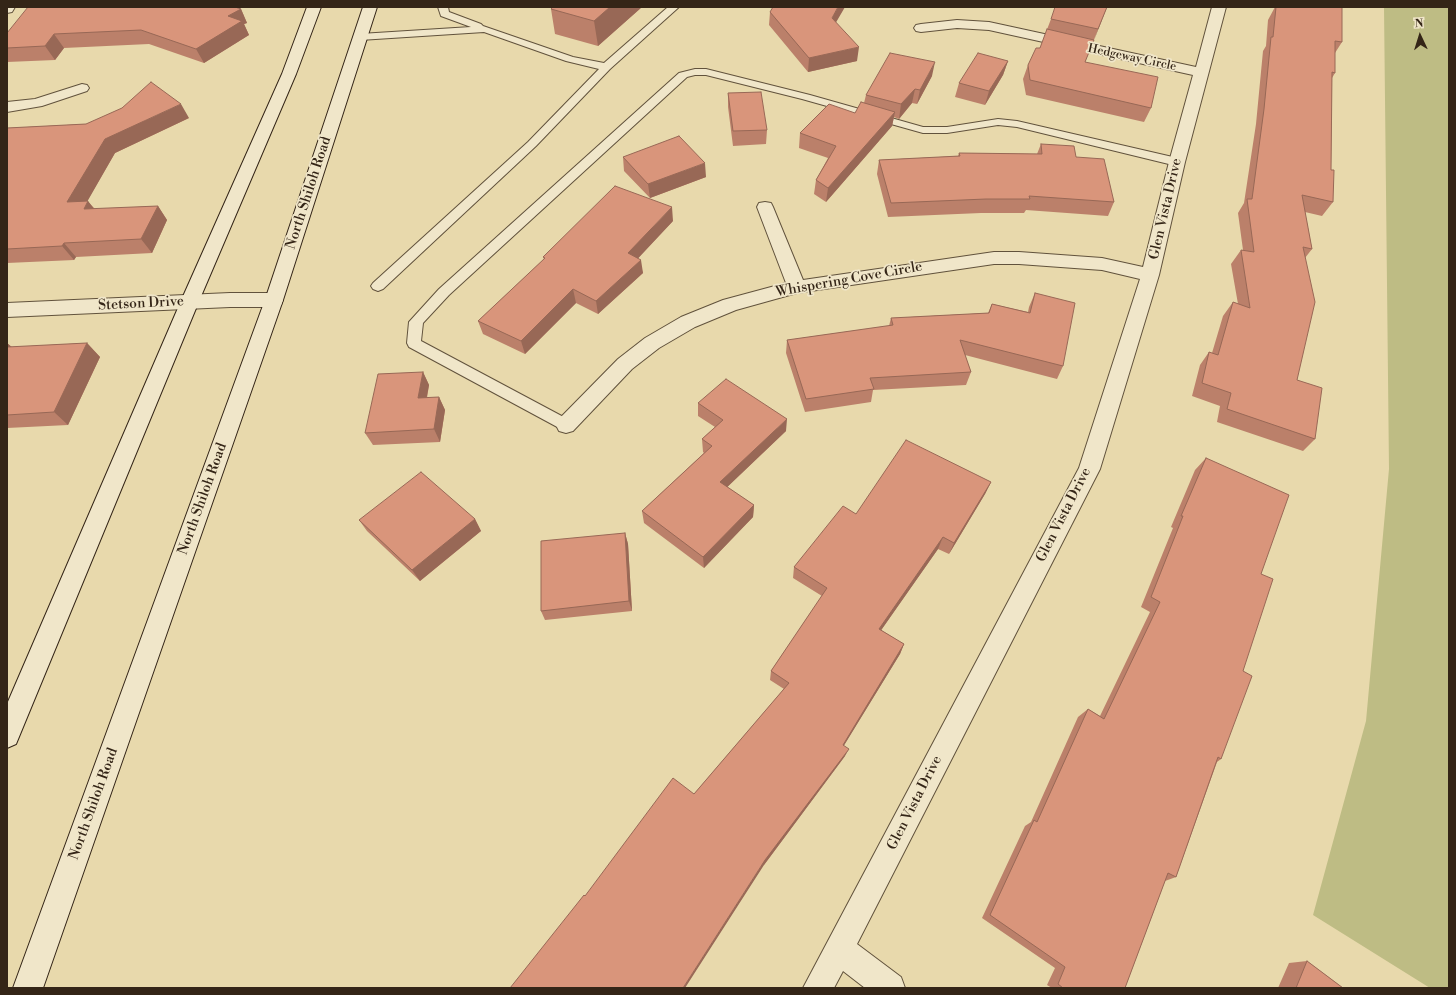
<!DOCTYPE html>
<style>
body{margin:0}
#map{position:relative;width:1456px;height:995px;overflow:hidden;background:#e8d9ac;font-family:"Libre Bodoni",serif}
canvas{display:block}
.frame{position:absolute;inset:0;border:8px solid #342517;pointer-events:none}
.north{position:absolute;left:1400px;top:16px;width:40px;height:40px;-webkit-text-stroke:3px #f0e6c9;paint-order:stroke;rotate:356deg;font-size:11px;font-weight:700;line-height:16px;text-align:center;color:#342517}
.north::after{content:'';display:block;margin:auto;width:14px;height:18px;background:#342517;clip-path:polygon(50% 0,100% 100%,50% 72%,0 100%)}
</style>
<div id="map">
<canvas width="1456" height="995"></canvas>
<div class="frame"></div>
<div class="north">N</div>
</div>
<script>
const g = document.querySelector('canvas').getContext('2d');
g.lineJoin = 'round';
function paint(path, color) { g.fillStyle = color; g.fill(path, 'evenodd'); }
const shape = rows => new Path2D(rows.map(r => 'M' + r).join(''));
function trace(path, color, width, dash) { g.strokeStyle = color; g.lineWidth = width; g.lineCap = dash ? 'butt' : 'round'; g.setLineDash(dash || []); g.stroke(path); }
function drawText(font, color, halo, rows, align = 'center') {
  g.font = font + ' "Libre Bodoni",serif'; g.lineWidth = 3.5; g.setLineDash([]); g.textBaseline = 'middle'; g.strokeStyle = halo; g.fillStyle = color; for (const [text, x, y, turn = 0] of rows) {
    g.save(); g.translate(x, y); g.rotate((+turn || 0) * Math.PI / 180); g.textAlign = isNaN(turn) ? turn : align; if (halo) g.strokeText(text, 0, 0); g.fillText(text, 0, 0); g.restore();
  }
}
paint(shape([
 [1384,7,1449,7,1449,988,1430,988,1313,915,1366,721,1389,469]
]), '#bebc84');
const lane = shape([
 [438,7,448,7,449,12,481,24,483,26,573,57,604,63,668,7,679,7,610,69,536,146,383,289,378,291,373,289,371,286,373,283,528,142,599,69,566,61,484,32,360,40,355,37,360,34,471,27,441,16,438,7],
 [695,69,706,69,810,95,923,127,947,127,998,119,1017,121,1177,158,1181,159,1183,162,1181,165,1177,166,1017,127,998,125,947,133,923,133,802,99,706,75,695,75,687,77,449,295,423,323,421,341,571,421,574,425,571,429,566,431,561,429,409,347,407,343,409,322,439,289,679,73,695,69]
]);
const street = shape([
 [7,7,15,7,12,12,7,13,7,7],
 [1212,7,1226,7,1185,162,1159,275,1100,469,857,944,901,977,905,988,865,988,843,971,834,988,803,988,1079,468,1140,279,1102,270,1019,264,994,264,797,293,736,310,695,327,659,348,632,369,573,431,566,433,559,431,556,425,559,419,618,359,645,338,681,317,723,300,786,283,757,207,759,203,765,202,771,203,773,207,803,280,994,252,1019,252,1102,258,1143,267,1169,162,1193,75,989,30,957,28,921,32,916,31,914,28,916,25,921,24,957,20,989,22,1196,67,1212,7],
 [82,84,87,85,89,88,87,91,42,106,7,112,7,102,35,99,82,84],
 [230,293,274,293,281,295,283,300,281,305,274,307,230,307,7,317,7,303,230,293]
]);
const secondary = shape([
 [307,7,321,7,296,74,199,301,16,744,7,748,7,704,181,301,282,74,307,7],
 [363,7,377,7,283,300,43,988,13,988,265,300,363,7]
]);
trace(lane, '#61523c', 2);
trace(street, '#61523c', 2);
trace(secondary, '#342517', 2);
paint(lane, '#f0e6c9');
paint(street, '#f0e6c9');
paint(secondary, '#f0e6c9');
paint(shape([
 [553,7,642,7,598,46,555,34,551,9],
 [1107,7,1085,62,1151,108,1144,122,1026,95,1023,79,1028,65,1040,48,1051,19],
 [1275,7,1342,7,1342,42,1335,53,1335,73,1332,78,1331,170,1333,202,1322,216,1305,212,1312,249,1305,258,1297,380,1315,439,1303,451,1217,422,1220,406,1192,396,1200,365,1209,352,1212,353,1223,316,1233,302,1238,304,1231,264,1241,250,1243,250,1238,213,1244,203,1256,124,1263,51,1266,46,1268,20],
 [241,9,247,23,244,24,249,35,204,63,149,44,64,48,55,60,7,62,7,33],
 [770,12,857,61,808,72,769,25],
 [1008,61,1003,75,985,105,955,97,959,83],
 [932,76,917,104,912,103,899,119,894,117,892,126,826,202,814,194,816,180,828,158,799,148,800,133,855,113,864,103,866,95],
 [728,93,767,130,766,144,733,146,728,107],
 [189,118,115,153,87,201,95,209,158,206,167,220,152,253,76,257,74,260,7,263,7,128,86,124],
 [1041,144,1076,157,1114,202,1108,216,1026,210,1024,213,981,213,888,217,877,174,879,160,958,156,959,153,1037,154],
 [623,157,706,177,650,198,624,171],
 [673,221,638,258,643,273,598,314,576,303,525,354,483,334,478,321,544,259,543,257],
 [1035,293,1063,366,1057,379,965,355,971,372,966,385,873,390,871,402,805,412,786,353,787,340,889,326,891,318,988,313,992,304,1028,312,1029,307],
 [7,343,12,347,87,343,100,357,68,425,7,428],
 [423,372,429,385,427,398,439,397,445,410,440,442,373,445,365,433],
 [698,403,786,431,727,487,754,505,753,517,704,568,644,523,642,511,704,453,703,452,702,439,715,427,698,416],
 [1206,458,1261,574,1243,671,1221,759,1217,762,1176,877,1165,881,1125,988,1052,988,1047,985,1055,968,982,918,1025,826,1031,822,1078,717,1088,709,1100,716,1150,612,1141,607,1173,528,1171,527,1195,470],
 [991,482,985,494,949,554,938,549,881,630,904,644,900,654,844,745,845,756,764,865,585,896,694,794,784,689,770,680,771,671,822,596,793,578,794,567,856,514],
 [475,519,481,531,420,581,367,531,359,520],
 [625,533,628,544,632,611,545,620,541,611],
 [1307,961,1343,988,1278,988,1289,963]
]), '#bb806a');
paint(shape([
 [610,7,642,7,598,46,594,21],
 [838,7,845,7,831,31,832,18],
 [1107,7,1093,43,1098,29],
 [241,9,247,23,244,24,249,35,204,63,196,49,228,16],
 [54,34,64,48,55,60,45,46],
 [859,47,857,61,808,72,809,58],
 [1008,61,1003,75,985,105,989,91],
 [935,62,932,76,917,104,920,90],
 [915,89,912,103,899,119,901,104],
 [181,104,189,118,115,153,79,216,67,202,105,139],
 [895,112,892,126,826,202,828,188],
 [705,163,706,177,650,198,648,184],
 [88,201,99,215,84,209],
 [158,206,167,220,152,253,141,239],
 [672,207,673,221,630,267,628,253],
 [64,243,76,257,74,260,62,246],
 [641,260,643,273,598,314,596,301],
 [573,289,576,303,525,354,521,341],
 [7,343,20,355,7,352],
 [87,343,100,357,68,425,54,412],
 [423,372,429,385,424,411,418,398],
 [439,397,445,410,440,442,434,429],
 [787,419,786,431,720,494,720,482],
 [991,482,985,494,949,554,954,543],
 [754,505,753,517,704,568,703,557],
 [475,519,481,531,420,581,412,570],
 [625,533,628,544,632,611,629,601],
 [943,537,938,549,875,639,879,629],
 [904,644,900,654,840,752,843,745],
 [849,749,845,756,764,865,685,988,683,988,765,860]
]), '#986856');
const building = shape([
 [28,7,235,7,241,9,228,16,242,21,196,49,141,30,54,34,45,46,7,48,7,33,28,7],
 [553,7,610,7,594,21,551,9,553,7],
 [773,7,838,7,832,18,859,47,809,58,770,12,773,7],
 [1055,7,1107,7,1098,29,1051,19,1055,7],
 [1276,7,1342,7,1342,42,1335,41,1335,73,1332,72,1331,170,1334,170,1333,202,1302,195,1312,249,1303,247,1315,302,1297,380,1322,388,1315,439,1227,409,1231,393,1202,383,1209,352,1218,355,1233,302,1250,308,1241,250,1254,252,1247,199,1252,199,1264,109,1271,37,1273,37,1276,7],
 [1047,29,1094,40,1085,62,1158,77,1151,108,1030,80,1028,65,1036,48,1040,48,1047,29],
 [890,53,935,62,920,90,915,89,901,104,866,95,890,53],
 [978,53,1008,61,989,91,959,83,978,53],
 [151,82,181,104,105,139,67,202,88,201,84,209,158,206,141,239,64,243,62,246,7,249,7,128,86,124,122,108,151,82],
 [761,92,767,130,733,131,728,93,761,92],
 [861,102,895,112,828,188,816,180,836,146,800,133,829,104,855,113,861,102],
 [679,136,705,163,648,184,623,157,679,136],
 [1041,144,1074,146,1076,157,1104,159,1114,202,1029,196,1030,199,986,199,891,203,879,160,960,156,959,153,1042,154,1041,144],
 [615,186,672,207,628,253,641,260,596,301,573,289,521,341,478,321,545,258,543,257,615,186],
 [1035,293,1075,303,1063,366,960,340,971,372,870,378,874,389,806,399,787,340,893,325,891,318,989,313,992,304,1030,313,1035,293],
 [87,343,54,412,7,415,7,347,87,343],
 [423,372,418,398,439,397,434,429,365,433,378,374,423,372],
 [726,379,787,419,720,482,754,505,703,557,642,511,712,446,702,439,723,420,698,403,726,379],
 [906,440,991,482,954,543,943,537,879,629,904,644,843,745,849,749,765,860,683,988,510,988,584,895,585,896,673,778,694,794,789,683,771,671,827,588,794,567,843,506,856,514,906,440],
 [1206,458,1289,495,1261,574,1273,579,1243,671,1252,676,1221,759,1218,757,1176,877,1168,873,1125,988,1063,988,1058,984,1065,967,990,915,1034,820,1037,822,1088,709,1104,719,1160,602,1151,597,1183,516,1181,516,1206,458],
 [421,472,475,519,412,570,359,520,421,472],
 [625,533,629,601,541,611,541,541,625,533],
 [1307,961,1343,988,1296,988,1307,961]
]);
paint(building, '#d9957b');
trace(building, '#986856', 1);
drawText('12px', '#342517', '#f0e6c9', [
 ["Hedgeway Circle",1132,58,12]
]);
drawText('14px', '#342517', '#f0e6c9', [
 ["North Shiloh Road",309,193,-72],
 ["Glen Vista Drive",1166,209,-77],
 ["Whispering Cove Circle",849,280,-10],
 ["Stetson Drive",141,304,-3],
 ["North Shiloh Road",203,499,-70],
 ["Glen Vista Drive",1064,515,-63],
 ["Glen Vista Drive",915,803,-63],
 ["North Shiloh Road",94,804,-70]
]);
</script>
